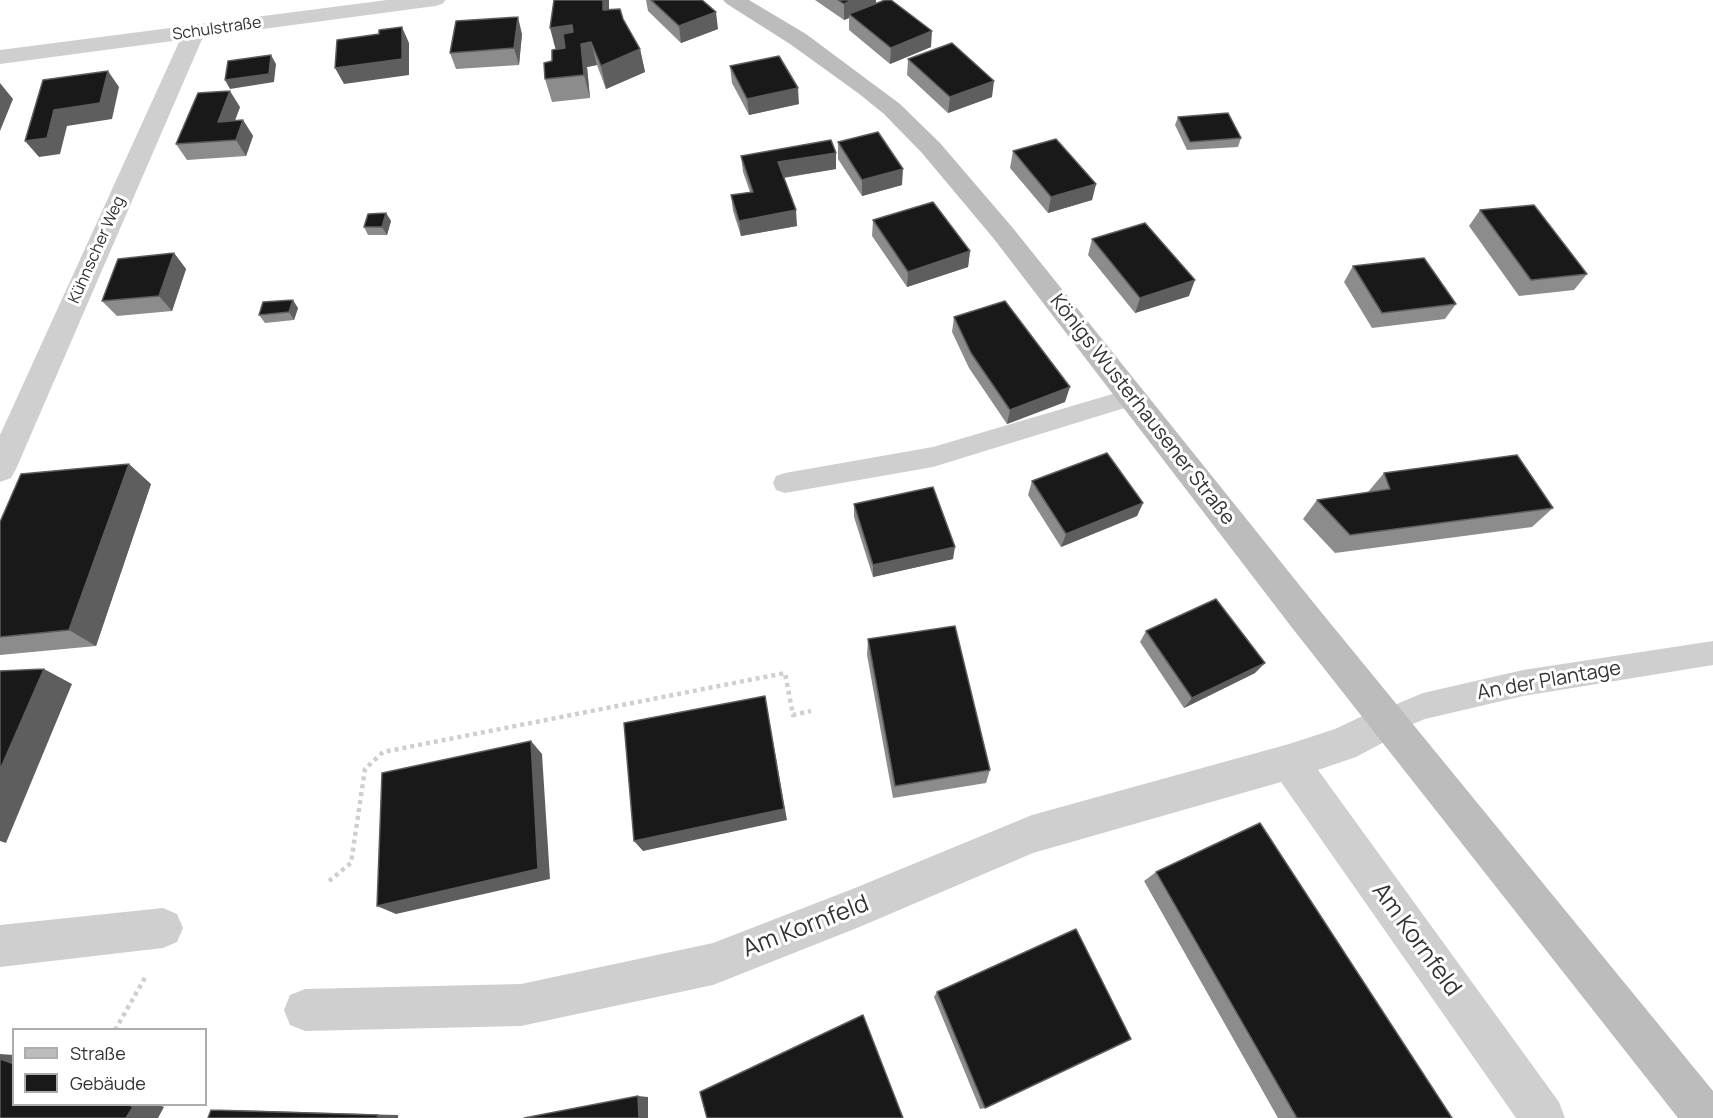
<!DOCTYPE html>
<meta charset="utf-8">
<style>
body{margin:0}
#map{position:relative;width:1713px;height:1118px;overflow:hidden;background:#fff;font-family:Manrope,sans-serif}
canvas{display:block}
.legend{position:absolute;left:12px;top:1028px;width:195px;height:78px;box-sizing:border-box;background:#fff;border:2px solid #adadad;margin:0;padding:8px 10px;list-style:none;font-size:18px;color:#323232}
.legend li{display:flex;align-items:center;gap:12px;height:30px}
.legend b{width:30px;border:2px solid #adadad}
</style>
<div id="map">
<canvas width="1713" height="1118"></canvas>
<ul class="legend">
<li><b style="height:8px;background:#bcbcbc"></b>Straße</li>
<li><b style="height:16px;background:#191919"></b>Gebäude</li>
</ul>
</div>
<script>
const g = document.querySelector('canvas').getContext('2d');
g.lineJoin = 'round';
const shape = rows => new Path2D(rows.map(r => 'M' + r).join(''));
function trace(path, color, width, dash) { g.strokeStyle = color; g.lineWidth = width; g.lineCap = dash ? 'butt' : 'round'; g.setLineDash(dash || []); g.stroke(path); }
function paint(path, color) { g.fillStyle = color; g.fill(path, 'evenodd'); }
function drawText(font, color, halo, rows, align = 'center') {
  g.font = font + ' Manrope,sans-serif'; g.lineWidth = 6; g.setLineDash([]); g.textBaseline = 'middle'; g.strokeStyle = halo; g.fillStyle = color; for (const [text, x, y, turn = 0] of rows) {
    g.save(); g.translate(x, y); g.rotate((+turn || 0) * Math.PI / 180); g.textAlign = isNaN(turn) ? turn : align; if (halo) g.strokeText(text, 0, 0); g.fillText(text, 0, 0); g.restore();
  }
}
trace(shape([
 [329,881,351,863,365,769,383,752,785,673,793,715,811,711],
 [115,1030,146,976]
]), '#cfcfcf', 4.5, [4, 4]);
paint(shape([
 [1133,388,1141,391,1144,397,1141,403,933,467,785,493,776,490,773,483,776,476,785,473,933,447,1133,388],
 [1713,641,1713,665,1523,696,1425,719,1388,734,1378,730,1374,721,1378,712,1423,693,1523,670,1713,641]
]), '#cfcfcf');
paint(shape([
 [387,0,446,0,442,4,435,6,203,37,16,469,11,478,0,482,0,435,180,40,0,64,0,50,387,0],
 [1388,704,1401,709,1406,721,1401,733,1356,757,1318,770,1559,1102,1565,1118,1516,1118,1281,782,1033,853,857,928,713,985,521,1026,305,1031,290,1025,284,1010,290,995,305,989,521,984,713,943,855,888,1032,815,1289,744,1335,729,1388,704],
 [163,908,177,914,183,928,177,942,163,948,0,967,0,925,163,908]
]), '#cfcfcf');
paint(shape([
 [723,0,749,0,806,34,900,104,940,143,1012,227,1317,607,1713,1091,1713,1118,1678,1118,1293,629,994,239,922,153,884,114,858,93,790,44,727,4,723,0]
]), '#bcbcbc');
paint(shape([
 [554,0,609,0,609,10,623,19,640,49,645,72,606,89,597,65,587,67,590,98,552,102,545,79,556,50],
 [646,0,702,0,718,29,681,43,648,11],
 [815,0,876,0,876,4,931,47,890,64,849,30,849,18,844,20],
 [522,34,519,65,456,69,450,53],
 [908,59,992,97,948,113,907,75],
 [730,66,799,104,749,115,732,83],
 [240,107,235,121,243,120,253,136,246,156,187,160,176,144],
 [1178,117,1241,138,1238,147,1187,150,1175,125],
 [838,142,902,185,862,196,838,159],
 [1013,151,1096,184,1092,200,1048,213,1010,168],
 [741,156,836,169,784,178,797,226,741,236,733,211,731,195,750,192,743,172],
 [1480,210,1587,274,1574,290,1519,296,1469,226],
 [386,213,391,221,387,235,368,235,364,227],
 [873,220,970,251,968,267,907,287,872,236],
 [1092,239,1189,296,1135,313,1088,255],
 [174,253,186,269,172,311,117,316,102,301],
 [1353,266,1456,304,1445,319,1372,328,1344,282],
 [298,308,294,320,265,323,259,315],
 [954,317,1065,402,1007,424,969,368,952,332],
 [1384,473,1553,508,1532,527,1335,553,1303,519,1317,500,1368,492],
 [1032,481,1143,503,1137,516,1061,547,1028,495],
 [151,484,96,646,0,655,0,522],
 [854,504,953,559,873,577,854,517],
 [1146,631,1255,673,1184,708,1140,642],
 [868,639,990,770,986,783,893,798,867,655],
 [1156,872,1452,1118,1278,1118,1144,881],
 [937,992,985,1108,980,1109,934,997],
 [211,1110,238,1110,398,1115,398,1118,208,1118]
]), '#8c8c8c');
paint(shape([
 [603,0,609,0,609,33,603,10],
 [852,0,876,0,876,5,849,14,849,18,844,20,844,4],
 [716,12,718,29,681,43,679,26],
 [518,17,522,34,519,65,514,48],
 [572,25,578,48,556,51,550,28],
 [402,27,409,43,409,75,344,84,335,68],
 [932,31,931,47,890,64,891,48],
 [591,42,597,65,587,67,590,98,584,75,581,44],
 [640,49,645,72,606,89,601,66],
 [271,55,276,64,274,82,230,89,225,80],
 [108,71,119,87,112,119,67,126,60,154,39,157,25,141,54,110],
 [994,81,992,97,948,113,950,97],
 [0,83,13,99,0,131],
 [798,88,799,104,749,115,747,99],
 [230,91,240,107,228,138,218,122],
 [243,120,253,136,246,156,236,140],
 [836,153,836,169,780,178,778,162],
 [903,169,902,185,862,196,862,180],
 [1096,184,1092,200,1048,213,1051,197],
 [796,210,797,226,741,236,739,221],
 [386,213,391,221,387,235,382,227],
 [970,251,968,267,907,287,908,272],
 [174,253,186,269,172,311,159,296],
 [1195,280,1189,296,1135,313,1140,298],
 [293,300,298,308,294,320,289,312],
 [1070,387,1065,402,1007,424,1010,410],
 [129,464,151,484,96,646,69,630],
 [1143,503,1137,516,1061,547,1066,534],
 [955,547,953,559,873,577,873,565],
 [1265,663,1255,673,1184,708,1192,698],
 [44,669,72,684,6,843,0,841,0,770],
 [765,696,787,820,643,851,634,841],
 [531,741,542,754,550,879,396,914,377,906],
 [0,1054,14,1055,14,1064,0,1059],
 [638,1096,648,1097,648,1118,639,1118],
 [127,1104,157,1104,164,1107,158,1118,126,1118],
 [378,1115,398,1115,398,1118,377,1118]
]), '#5e5e5e');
const building = shape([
 [554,0,603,0,603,10,620,9,623,19,640,49,601,66,591,42,581,44,584,75,545,79,544,63,552,61,552,50,565,48,563,34,573,32,572,25,550,28,554,0],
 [651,0,702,0,716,12,679,26,651,0],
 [838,0,852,0,844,4,838,0],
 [885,0,891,0,932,31,891,48,849,14,885,0],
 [518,17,514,48,450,53,456,21,518,17],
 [402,27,402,59,335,68,337,40,379,34,379,30,402,27],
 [952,43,994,81,950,97,908,59,952,43],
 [271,55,269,74,225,80,228,61,271,55],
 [779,56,798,88,747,99,730,66,779,56],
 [108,71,100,103,54,110,47,138,25,141,43,80,108,71],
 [230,91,218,122,243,120,236,140,176,144,198,93,230,91],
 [1228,113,1241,138,1190,142,1178,117,1228,113],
 [878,132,903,169,862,180,838,142,878,132],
 [1056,139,1096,184,1051,197,1013,151,1056,139],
 [831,140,836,153,778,162,796,210,739,221,731,195,753,192,741,156,831,140],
 [933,202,970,251,908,272,873,220,933,202],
 [1534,205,1587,274,1531,280,1480,210,1534,205],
 [386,213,382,227,364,227,368,214,386,213],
 [1145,223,1195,280,1140,298,1092,239,1145,223],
 [174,253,159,296,102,301,118,259,174,253],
 [1424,258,1456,304,1382,313,1353,266,1424,258],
 [293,300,289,312,259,315,263,302,293,300],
 [1005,301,1070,387,1010,410,971,353,954,317,1005,301],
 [1107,453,1143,503,1066,534,1032,481,1107,453],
 [1517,455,1553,508,1350,535,1317,500,1390,489,1384,473,1517,455],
 [129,464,69,630,0,637,0,522,21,474,129,464],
 [933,487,955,547,873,565,854,504,933,487],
 [1216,599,1265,663,1192,698,1146,631,1216,599],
 [955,626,990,770,895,786,868,639,955,626],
 [44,669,0,770,0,671,44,669],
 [765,696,784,809,634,841,624,723,765,696],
 [531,741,538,869,377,906,382,773,531,741],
 [1260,823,1452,1118,1297,1118,1156,872,1260,823],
 [1076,929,1131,1039,985,1108,937,992,1076,929],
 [863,1015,903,1118,707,1118,700,1092,863,1015],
 [0,1059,14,1064,14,1104,127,1104,133,1107,126,1118,0,1118,0,1059],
 [638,1096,639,1118,524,1118,638,1096],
 [211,1110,378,1115,377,1118,208,1118,211,1110]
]);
paint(building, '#191919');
trace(building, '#5e5e5e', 1.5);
drawText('16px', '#323232', '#fff', [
 ["Schulstraße",217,29,-8],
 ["Kühnscher Weg",97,250,-66]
]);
drawText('20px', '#323232', '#fff', [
 ["Königs Wusterhausener Straße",1142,410,52],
 ["An der Plantage",1549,681,-10]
]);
drawText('24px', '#323232', '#fff', [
 ["Am Kornfeld",806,927,-21],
 ["Am Kornfeld",1416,940,54]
]);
</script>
